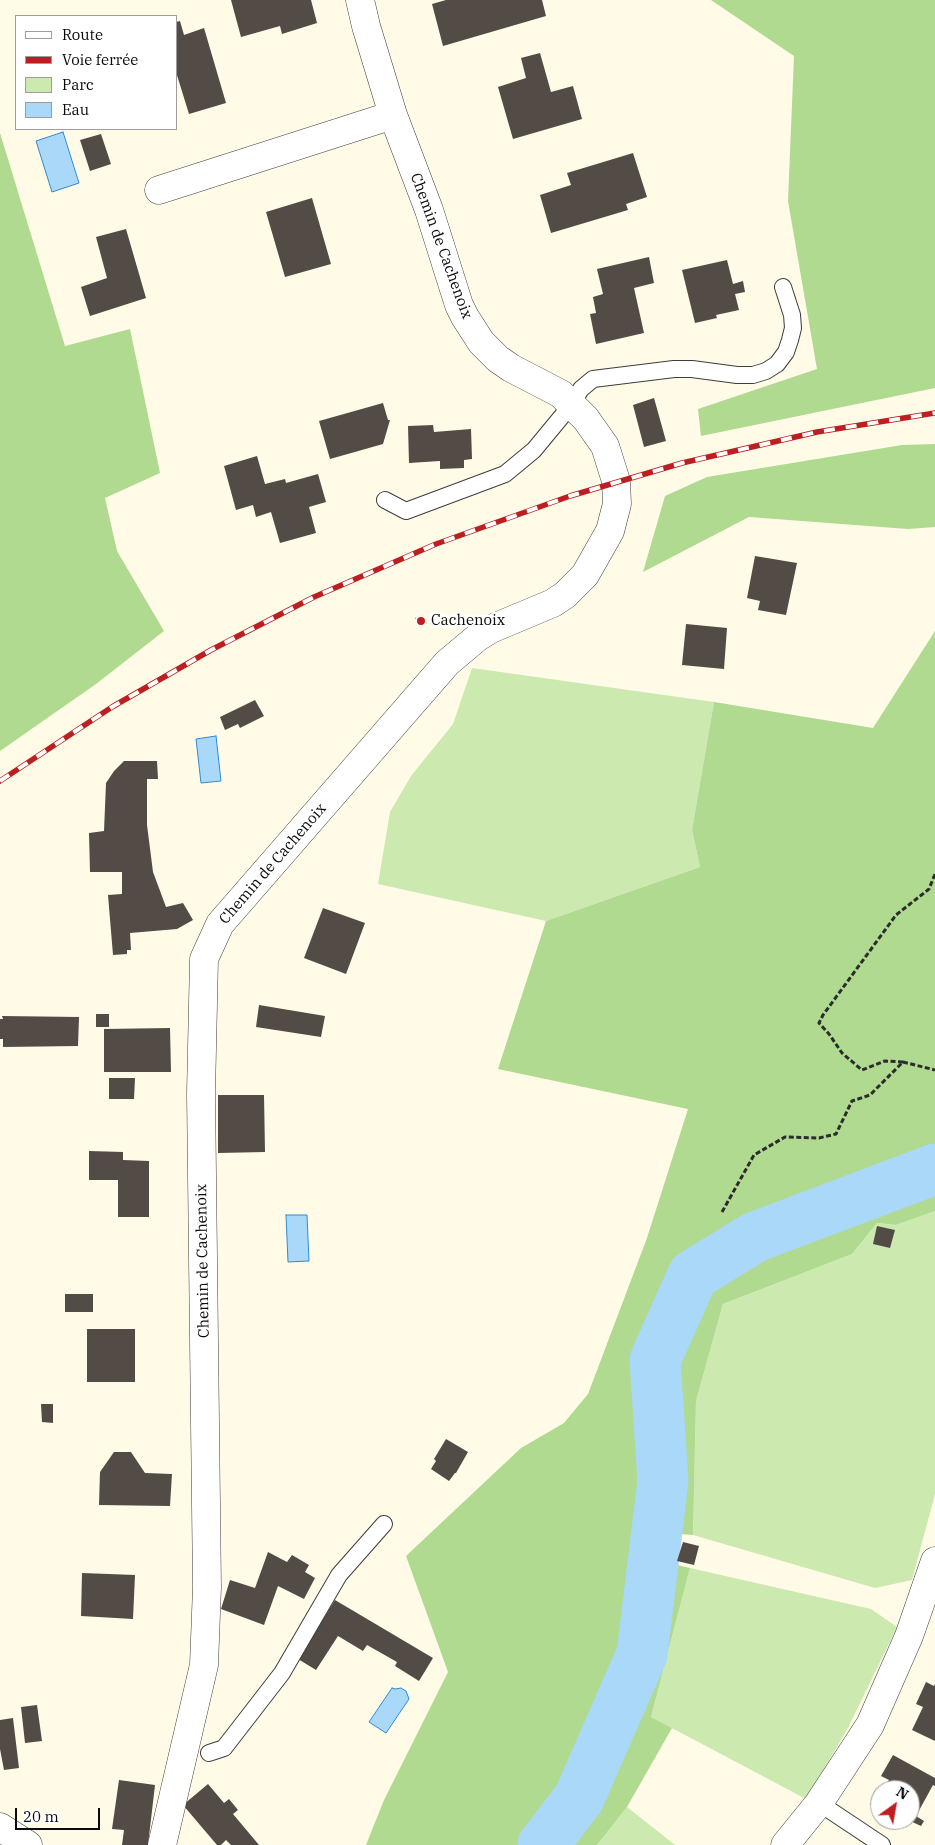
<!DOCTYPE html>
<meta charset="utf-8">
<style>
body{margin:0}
#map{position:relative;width:935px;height:1845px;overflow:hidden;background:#fffbe7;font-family:"IBM Plex Serif",serif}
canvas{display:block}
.legend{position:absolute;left:15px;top:15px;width:162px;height:115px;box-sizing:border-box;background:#fff;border:1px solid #9d9d9d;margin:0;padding:6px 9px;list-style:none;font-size:15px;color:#0a0a0a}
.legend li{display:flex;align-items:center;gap:10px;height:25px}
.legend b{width:25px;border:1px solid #9d9d9d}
.north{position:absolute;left:870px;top:1780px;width:50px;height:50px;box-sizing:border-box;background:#fff;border:1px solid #9d9d9d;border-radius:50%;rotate:32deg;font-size:14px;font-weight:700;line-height:20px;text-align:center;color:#0a0a0a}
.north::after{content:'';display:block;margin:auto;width:18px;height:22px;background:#bc1f22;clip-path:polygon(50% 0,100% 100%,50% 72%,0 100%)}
.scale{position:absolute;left:15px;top:1808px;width:85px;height:22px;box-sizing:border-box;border:2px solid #0a0a0a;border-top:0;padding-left:6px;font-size:15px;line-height:18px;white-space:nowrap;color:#0a0a0a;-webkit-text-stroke:4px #fff;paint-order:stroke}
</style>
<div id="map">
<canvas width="935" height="1845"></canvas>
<ul class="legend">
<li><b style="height:6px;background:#fff"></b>Route</li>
<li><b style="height:6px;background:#bc1f22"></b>Voie ferrée</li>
<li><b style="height:14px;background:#cce9b0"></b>Parc</li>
<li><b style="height:14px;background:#aad8f8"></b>Eau</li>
</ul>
<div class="north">N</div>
<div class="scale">20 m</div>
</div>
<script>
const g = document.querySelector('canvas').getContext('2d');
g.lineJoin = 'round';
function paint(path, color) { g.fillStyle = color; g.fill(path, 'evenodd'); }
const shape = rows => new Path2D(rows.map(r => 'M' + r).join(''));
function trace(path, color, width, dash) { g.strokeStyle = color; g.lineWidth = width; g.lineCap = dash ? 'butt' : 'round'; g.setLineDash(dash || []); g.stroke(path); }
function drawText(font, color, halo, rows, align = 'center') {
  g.font = font + ' "IBM Plex Serif",serif'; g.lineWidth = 5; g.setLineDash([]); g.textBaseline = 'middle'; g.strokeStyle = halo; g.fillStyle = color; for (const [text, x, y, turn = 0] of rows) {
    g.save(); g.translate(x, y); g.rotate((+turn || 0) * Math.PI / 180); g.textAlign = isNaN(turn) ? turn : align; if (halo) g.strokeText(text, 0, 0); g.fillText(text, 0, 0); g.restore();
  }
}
paint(shape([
 [472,668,714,702,692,830,700,867,546,921,378,884,390,812,411,776,453,724],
 [935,1211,935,1494,912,1580,875,1588,693,1535,696,1401,723,1304,852,1254,877,1223,896,1225],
 [690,1568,871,1609,897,1627,848,1728,806,1799,651,1717],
 [627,1807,675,1845,597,1845]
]), '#cce9b0');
paint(shape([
 [711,0,935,0,935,388,701,436,698,409,817,369,788,201,794,56],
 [0,133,65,346,130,329,160,473,105,498,117,551,164,631,96,684,0,751],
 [935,444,935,527,908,529,749,517,643,572,665,496,707,477,902,445],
 [935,631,935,1211,896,1225,877,1223,852,1254,723,1304,696,1401,693,1535,681,1534,673,1564,690,1568,651,1717,672,1728,627,1807,597,1845,366,1845,384,1800,448,1672,406,1556,521,1448,564,1423,588,1394,647,1238,688,1109,498,1069,546,921,700,867,692,830,714,702,873,728]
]), '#afda8f');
const water = shape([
 [63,132,79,183,52,192,36,141,63,132],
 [216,736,221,781,201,783,196,739,216,736],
 [286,1215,307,1215,309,1261,288,1262,286,1215],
 [392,1688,395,1689,401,1688,406,1691,409,1699,386,1733,369,1722,392,1688]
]);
paint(water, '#aad8f8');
trace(water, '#2f8bd1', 1);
trace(shape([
 [543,1845,579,1798,642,1654,663,1481,655,1360,693,1275,755,1237,935,1169]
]), '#aad8f8', 51);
paint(shape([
 [231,0,311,0,317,23,282,34,280,26,241,37],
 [446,0,542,0,546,16,443,46,432,4],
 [180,21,184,35,204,28,226,103,189,114,176,72,176,22],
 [540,53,551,92,573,86,582,119,513,139,498,87,526,78,521,58],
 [101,134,111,164,90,171,80,140],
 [633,153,647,197,626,204,628,210,551,233,540,195,571,185,567,173],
 [312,198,331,264,285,277,266,212],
 [126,229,146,298,90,316,81,287,107,278,96,237],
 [649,257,654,283,634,288,644,333,596,344,590,314,596,313,593,297,603,294,597,269],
 [727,260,733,284,743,281,745,292,735,294,739,310,716,315,717,318,695,323,682,270],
 [654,398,666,441,644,447,633,405],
 [383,403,388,420,390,420,383,444,330,459,319,421],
 [433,425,434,432,471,429,472,459,464,460,464,468,440,469,440,461,409,463,408,426],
 [257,456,265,484,285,479,286,483,318,474,326,502,309,507,316,533,280,543,271,512,256,517,253,505,236,510,224,466],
 [755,556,797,563,786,615,758,610,760,601,747,598],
 [422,615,427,623,420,627,415,618],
 [686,624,727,628,724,669,682,665],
 [255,700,264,716,240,728,238,724,225,730,220,717],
 [124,761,157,761,158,779,147,779,147,825,153,872,166,907,183,903,193,920,177,929,130,933,131,950,127,950,127,954,113,955,108,895,122,894,122,872,90,872,89,833,104,831,106,783,114,771],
 [323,908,365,923,346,974,304,958],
 [259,1005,325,1016,321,1037,256,1027],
 [96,1014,109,1014,109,1027,96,1027],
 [2,1016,79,1017,78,1046,3,1047,3,1039,0,1039,0,1019,3,1019],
 [170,1028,171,1072,104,1072,104,1029],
 [109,1078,135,1078,134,1099,109,1099],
 [218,1095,264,1095,265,1152,218,1153],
 [89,1151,123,1152,123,1160,149,1161,149,1217,118,1217,118,1180,89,1180],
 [877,1226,895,1230,890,1248,873,1244],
 [65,1294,93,1294,93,1312,65,1312],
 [87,1329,135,1329,135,1382,87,1382],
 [41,1404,53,1404,53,1423,42,1422],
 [446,1439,468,1452,456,1473,455,1473,449,1481,431,1469,436,1461,434,1459],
 [114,1452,131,1452,145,1473,172,1474,170,1506,99,1505,100,1472],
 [683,1542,699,1546,694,1565,677,1561],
 [268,1552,287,1562,292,1555,309,1565,305,1572,315,1578,304,1599,278,1586,264,1625,221,1609,230,1580,255,1588],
 [82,1573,135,1575,133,1619,81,1616],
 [335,1600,433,1658,419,1681,395,1666,397,1662,367,1645,363,1651,338,1636,316,1670,298,1659],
 [926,1682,934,1686,935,1684,935,1741,912,1730,923,1707,916,1704],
 [37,1705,42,1741,25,1743,21,1707],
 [13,1718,19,1768,4,1770,0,1749,0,1720],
 [893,1755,935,1778,935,1786,933,1785,916,1816,924,1821,921,1826,908,1820,910,1820,910,1790,883,1790,889,1780,881,1776],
 [119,1780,155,1785,148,1845,122,1845,124,1830,112,1829],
 [208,1784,224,1803,229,1799,238,1810,233,1814,259,1845,231,1845,226,1840,221,1845,217,1845,183,1805],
 [880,1796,880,1814,873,1810]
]), '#534b46');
const lane = shape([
 [385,500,406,511,505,474,534,450,572,404,581,389,593,379,674,369,692,369,737,375,753,375,766,371,777,364,786,352,790,340,793,328,792,315,783,287],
 [209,1753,224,1748,282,1673,339,1575,384,1524],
 [819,1803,882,1845]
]);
const street = shape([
 [159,190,393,115],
 [0,1827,28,1845],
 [162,1845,204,1665,207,1587,201,1093,204,959,220,924,447,663,478,637,491,629,553,603,565,595,585,575,610,531,617,504,616,481,605,446,586,419,561,394,511,368,498,359,481,342,465,317,459,305,429,210,393,115,366,26,360,0],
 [785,1845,819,1803,870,1725,909,1636,935,1561]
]);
trace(lane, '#3d3d3d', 18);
trace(street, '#3d3d3d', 29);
trace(shape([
 [903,1062,885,1061,862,1070,842,1053,829,1034,819,1023,823,1015,896,915,929,889,935,874],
 [722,1212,754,1155,785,1137,819,1138,836,1134,852,1101,870,1095,903,1062,935,1070]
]), '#2c2c2c', 3, [5, 2.5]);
trace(lane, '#fff', 16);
trace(street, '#fff', 28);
const rail = shape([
 [0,781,112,707,211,650,314,597,436,544,570,496,682,463,817,432,935,413]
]);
trace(rail, '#bc1f22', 5.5);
trace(rail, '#fff', 4, [11]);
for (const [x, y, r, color] of [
 [421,621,5,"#bc1f22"]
]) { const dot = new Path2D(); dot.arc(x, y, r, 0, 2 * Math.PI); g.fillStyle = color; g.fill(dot); trace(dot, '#fff', 2); }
drawText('15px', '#0a0a0a', '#fff', [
 ["Chemin de Cachenoix",441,246,70],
 ["Chemin de Cachenoix",273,864,-49],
 ["Chemin de Cachenoix",203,1261,-91]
]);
drawText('15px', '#0a0a0a', '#fff', [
 ["Cachenoix",431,621]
], 'left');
</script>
